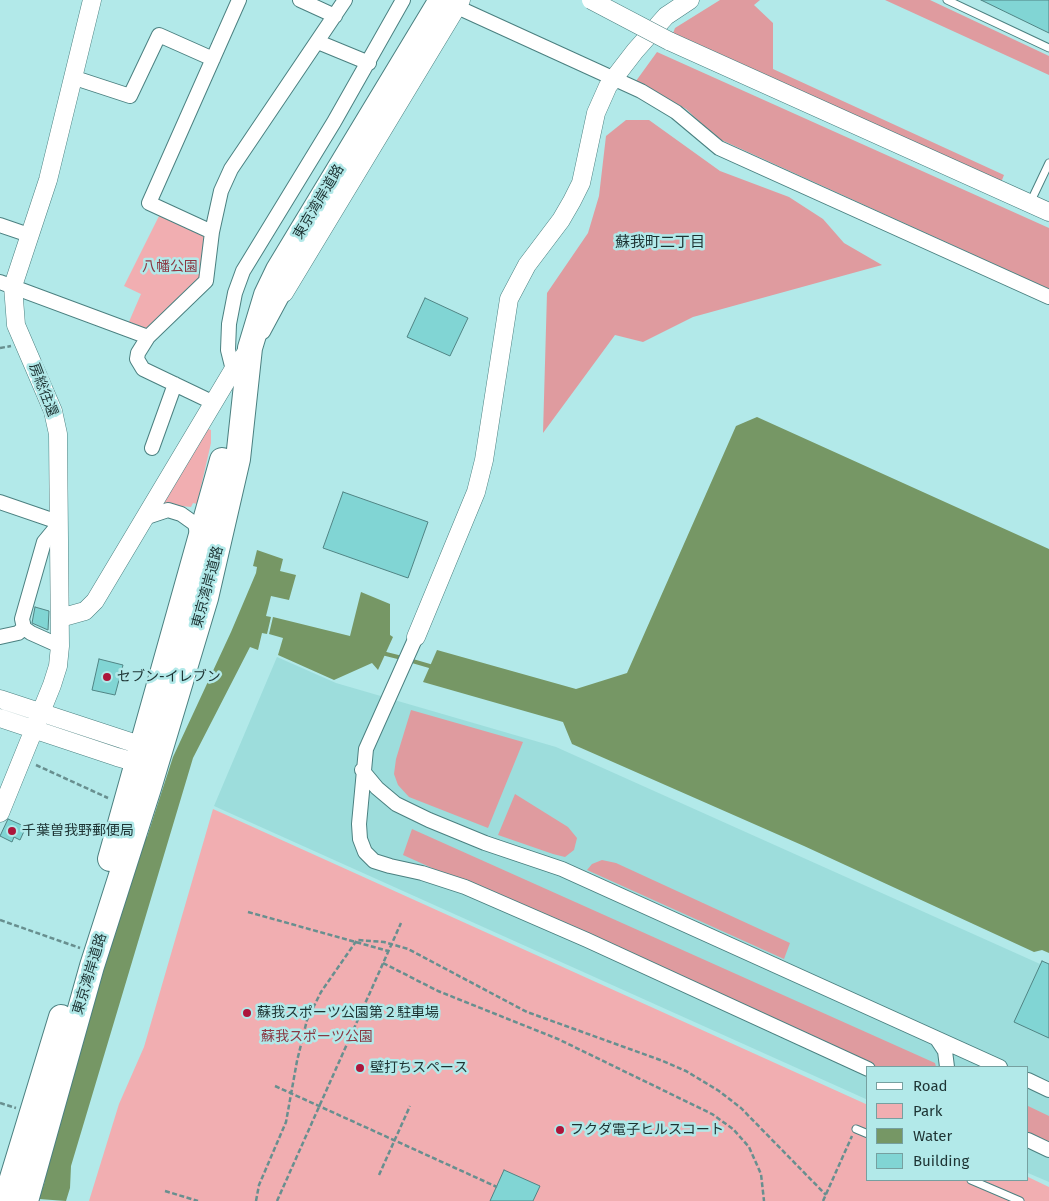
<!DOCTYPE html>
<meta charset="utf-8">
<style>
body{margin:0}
#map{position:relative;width:1049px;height:1201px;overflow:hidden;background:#b2e9e9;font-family:"Fira Sans",sans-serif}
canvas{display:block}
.legend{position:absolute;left:866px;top:1066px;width:162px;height:115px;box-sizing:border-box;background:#b2e9e9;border:1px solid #76a0a0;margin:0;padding:6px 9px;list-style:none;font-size:15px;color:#1d3333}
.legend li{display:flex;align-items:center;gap:10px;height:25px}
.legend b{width:25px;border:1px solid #76a0a0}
</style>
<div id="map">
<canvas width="1049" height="1201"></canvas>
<ul class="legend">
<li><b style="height:6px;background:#fff"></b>Road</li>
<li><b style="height:14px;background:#f1aeb1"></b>Park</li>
<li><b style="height:14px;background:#769765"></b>Water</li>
<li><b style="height:14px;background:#81d5d4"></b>Building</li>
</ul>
</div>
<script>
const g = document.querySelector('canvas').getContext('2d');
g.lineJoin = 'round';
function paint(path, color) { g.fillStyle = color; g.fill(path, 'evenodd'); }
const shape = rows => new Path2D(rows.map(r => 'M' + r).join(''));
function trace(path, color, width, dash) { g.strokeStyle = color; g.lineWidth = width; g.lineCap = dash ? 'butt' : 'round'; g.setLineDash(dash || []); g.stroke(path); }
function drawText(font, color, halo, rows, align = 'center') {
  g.font = font + ' "Fira Sans","Noto Sans JP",sans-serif'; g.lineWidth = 5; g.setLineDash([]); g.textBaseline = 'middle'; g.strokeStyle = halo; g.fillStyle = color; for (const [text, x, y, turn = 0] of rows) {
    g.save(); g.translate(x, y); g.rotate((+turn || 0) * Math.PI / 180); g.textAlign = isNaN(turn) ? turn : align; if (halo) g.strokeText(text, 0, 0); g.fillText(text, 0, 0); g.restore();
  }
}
paint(shape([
 [277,657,336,683,556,747,1049,968,1049,1182,1028,1173,1028,1067,868,1067,868,1100,214,806]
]), '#9ddddc');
paint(shape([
 [160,214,206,235,202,279,148,335,128,324,141,294,124,286],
 [206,428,211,430,211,443,197,504,193,503,191,507,162,504],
 [213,809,868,1105,868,1180,1028,1180,1028,1177,1049,1187,1049,1201,89,1201,119,1104,144,1047]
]), '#f1aeb1');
paint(shape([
 [720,0,760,0,754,5,773,23,773,69,1004,175,1000,185,672,36,675,28],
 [885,0,930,0,1049,56,1049,75],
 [657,52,1049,228,1049,289,717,138,686,109,636,81],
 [626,120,649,120,720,171,789,197,823,219,844,243,882,265,693,317,643,342,615,335,543,433,547,293,588,233,599,196,606,136],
 [411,710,523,742,488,828,409,797,398,785,394,774,396,759],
 [515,794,568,827,577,838,574,850,565,857,553,854,498,835],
 [412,829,935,1063,936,1067,876,1067,403,855],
 [602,860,616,863,790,943,784,959,587,870,592,864],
 [1028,1106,1049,1116,1049,1142,1028,1133]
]), '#df9b9f');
paint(shape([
 [757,417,1049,549,1049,953,1042,950,1034,952,804,846,572,744,563,722,423,682,437,650,576,689,627,673,736,426],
 [257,550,283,559,280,571,296,575,289,600,271,596,266,616,271,617,267,634,262,633,258,650,250,647,193,758,71,1166,70,1188,66,1201,39,1199,45,1181,45,1162,143,836,147,837,173,757,231,632,256,573,257,567,253,566],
 [361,592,390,604,390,635,393,637,378,670,372,663,334,680,278,655,283,638,269,634,273,617,350,636]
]), '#769765');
trace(shape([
 [382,653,402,658],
 [409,660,433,667]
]), '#769765', 4);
const building = shape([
 [981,0,1049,0,1049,33,981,0],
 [425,298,468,318,450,356,407,337,425,298],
 [343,492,428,522,408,578,323,548,343,492],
 [35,607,49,611,48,630,32,623,35,607],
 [99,659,123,665,115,695,92,690,99,659],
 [8,819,26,827,20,840,14,837,12,842,0,836,8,819],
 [1042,961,1049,964,1049,1038,1014,1022,1042,961],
 [504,1170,540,1186,533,1201,490,1201,504,1170]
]);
paint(building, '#81d5d4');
trace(building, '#508484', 1);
const service = shape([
 [947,0,1049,48],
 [1030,203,1049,163],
 [856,1129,868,1134],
 [971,1180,1020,1201]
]);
const minor = shape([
 [300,0,335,16],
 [457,7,641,91,676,112,719,148,1049,297],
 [318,42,369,63],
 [72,77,130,96,159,35,213,59],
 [0,225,29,235],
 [212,232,149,203,239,0],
 [0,282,148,337],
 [263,332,284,293],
 [233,370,228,350,229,324,235,293,243,271,334,122,403,0],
 [214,403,143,369,137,359,138,353,148,337,206,281,212,232,221,191,231,169,345,0],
 [152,448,175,384],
 [0,502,58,522],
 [147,517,168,510,181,514,195,524,198,538],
 [58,525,44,542,22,619,24,628,31,633,60,646],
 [0,637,18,633,24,628],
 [416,637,366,749,359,824,360,839,365,852,374,861,390,866,422,873,465,887,587,940,868,1069],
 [362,770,377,788,396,804,429,820,485,843,562,869,1000,1067],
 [937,1039,945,1051,947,1067],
 [1028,1080,1049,1090],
 [1028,1140,1049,1150]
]);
const tertiary = shape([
 [669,41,1049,212],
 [284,293,461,0],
 [60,618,85,611,95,601,233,370,250,348],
 [416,637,476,492,484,460,509,299,527,265,561,220,572,201,581,183,596,113,608,86,635,51,666,16,690,0],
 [0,699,143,746,151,754],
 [0,718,117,757,138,763,147,762],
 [0,813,52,685,58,666,60,646,58,434,53,411,16,325,13,286,48,180,92,0]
]);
const trunk = shape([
 [110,859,222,460],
 [5,1201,61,1017],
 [26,1201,92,966,149,788,206,598,238,459,250,348,266,295,278,270,441,0]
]);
trace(service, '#4b8080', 9);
trace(minor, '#4b8080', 16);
trace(tertiary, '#4b8080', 19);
trace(trunk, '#4b8080', 26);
trace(shape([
 [0,348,11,346],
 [36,765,108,798],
 [248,912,388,951],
 [0,920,80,948],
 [383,963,438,991,558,1039,712,1114,733,1129,749,1147,761,1174,764,1201],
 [275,1086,497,1187],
 [0,1103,16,1108],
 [379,1175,410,1106],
 [165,1191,198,1201],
 [256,1201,259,1185,286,1122,297,1061,307,1020,321,992,357,940,384,942,408,949,527,1012,663,1061,686,1071,719,1091,741,1108,826,1195],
 [277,1201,401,923],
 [823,1201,852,1136]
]), '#688f8f', 2.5, [5, 2.5]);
trace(service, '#fff', 7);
trace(minor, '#fff', 14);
trace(tertiary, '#fff', 18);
trace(trunk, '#fff', 24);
const tertiaryBridge = shape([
 [591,0,669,41]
]);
trace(tertiaryBridge, '#4b8080', 19, []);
trace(tertiaryBridge, '#fff', 18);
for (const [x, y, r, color] of [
 [107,677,5,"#ac163b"],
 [12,831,5,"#ac163b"],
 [247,1013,5,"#ac163b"],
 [360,1068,5,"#ac163b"],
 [560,1130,5,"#ac163b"]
]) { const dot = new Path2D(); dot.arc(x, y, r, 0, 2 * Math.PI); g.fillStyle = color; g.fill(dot); trace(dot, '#b2e9e9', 2); }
drawText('14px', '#1d3333', '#b2e9e9', [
 ["東京湾岸道路",319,202,-59],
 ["房総往還",43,390,69],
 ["東京湾岸道路",208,587,-75],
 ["東京湾岸道路",90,974,-73]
]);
drawText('14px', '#8a3943', '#b2e9e9', [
 ["八幡公園",170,267],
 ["蘇我スポーツ公園",317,1037]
]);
drawText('14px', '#1d3333', '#b2e9e9', [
 ["セブン-イレブン",117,677],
 ["千葉曽我野郵便局",22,831],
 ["蘇我スポーツ公園第２駐車場",257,1013],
 ["壁打ちスペース",370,1068],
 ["フクダ電子ヒルスコート",570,1130]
], 'left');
drawText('15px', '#1d3333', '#b2e9e9', [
 ["蘇我町二丁目",660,243]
]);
</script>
